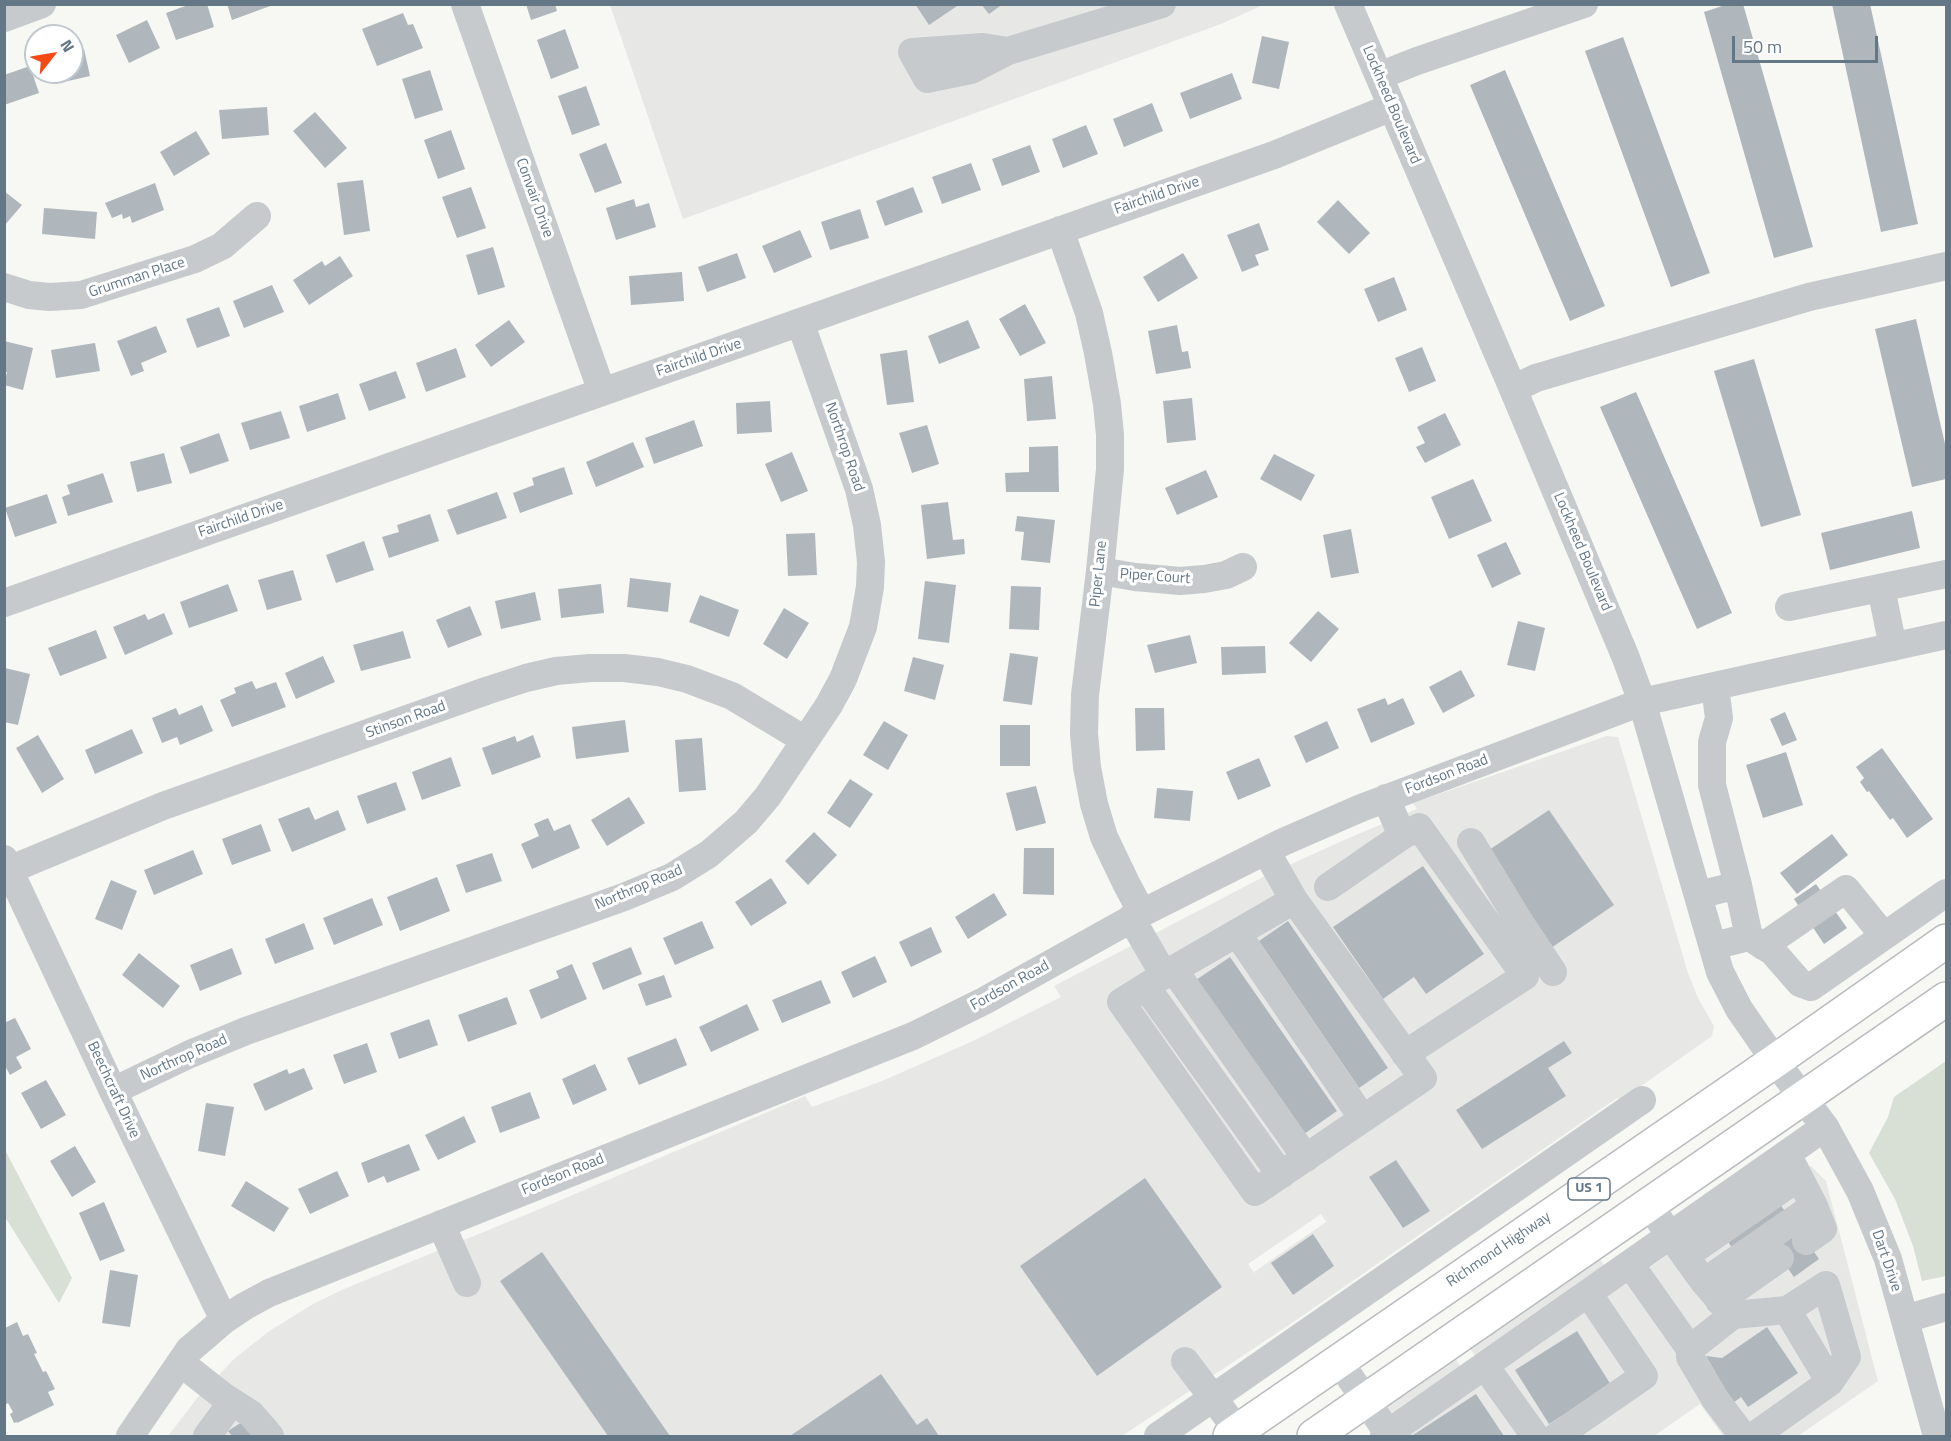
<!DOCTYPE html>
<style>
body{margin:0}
#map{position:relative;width:1951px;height:1441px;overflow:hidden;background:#f7f7f3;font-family:"Titillium Web",sans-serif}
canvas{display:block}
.frame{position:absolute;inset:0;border:6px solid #637787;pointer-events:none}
.north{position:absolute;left:24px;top:24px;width:60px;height:60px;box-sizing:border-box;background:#fff;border:2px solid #c1c9cf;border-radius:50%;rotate:59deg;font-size:16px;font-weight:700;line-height:24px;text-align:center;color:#637787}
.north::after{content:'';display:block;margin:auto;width:21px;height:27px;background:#f44a15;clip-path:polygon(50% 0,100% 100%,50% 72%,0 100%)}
.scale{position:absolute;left:1732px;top:36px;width:146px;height:27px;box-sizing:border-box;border:3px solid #637787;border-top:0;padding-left:8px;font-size:18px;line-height:21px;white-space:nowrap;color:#637787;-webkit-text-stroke:4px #fff;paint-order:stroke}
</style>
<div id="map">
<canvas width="1951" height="1441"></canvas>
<div class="frame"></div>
<div class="north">N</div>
<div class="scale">50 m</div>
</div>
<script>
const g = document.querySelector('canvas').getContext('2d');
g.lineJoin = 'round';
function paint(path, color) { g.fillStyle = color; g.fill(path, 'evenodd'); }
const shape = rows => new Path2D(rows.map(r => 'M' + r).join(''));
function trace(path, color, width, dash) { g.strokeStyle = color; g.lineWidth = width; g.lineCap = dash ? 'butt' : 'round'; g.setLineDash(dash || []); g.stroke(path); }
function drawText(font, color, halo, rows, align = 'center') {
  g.font = font + ' "Titillium Web",sans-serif'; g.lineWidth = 6; g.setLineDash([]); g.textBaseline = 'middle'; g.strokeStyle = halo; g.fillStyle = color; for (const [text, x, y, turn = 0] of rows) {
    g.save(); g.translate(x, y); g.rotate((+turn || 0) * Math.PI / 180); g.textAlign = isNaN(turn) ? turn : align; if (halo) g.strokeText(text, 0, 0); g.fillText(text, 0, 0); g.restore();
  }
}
paint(shape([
 [610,5,1263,5,1221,24,683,219],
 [1607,736,1618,737,1688,973,1698,998,1714,1026,1712,1036,1620,1101,1617,1098,1289,1325,1122,1436,168,1436,198,1397,234,1359,268,1332,313,1304,344,1289,535,1211,805,1096,812,1107,882,1081,973,1041,1061,997,1054,986,1267,875,1342,841,1417,809,1413,803],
 [1321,1214,1326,1222,1254,1272,1259,1280,1248,1264],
 [1811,1166,1826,1181,1878,1381,1798,1436,1723,1436,1700,1404,1654,1436,1404,1436,1382,1406,1454,1357,1475,1386,1489,1377,1469,1347,1600,1259,1620,1288,1794,1168]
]), '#e7e8e6');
paint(shape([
 [1946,1061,1946,1276,1922,1281,1913,1246,1895,1199,1869,1153,1888,1117,1894,1097],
 [4,1148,72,1278,59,1303,5,1217]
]), '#d8dfd4');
paint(shape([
 [191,4,207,4,214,27,176,40,166,13],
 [227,4,273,4,273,5,232,20],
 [526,4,555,4,557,11,531,20],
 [915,4,960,4,929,25],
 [981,4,1003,4,989,14],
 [1728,4,1743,4,1813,247,1774,258,1704,12],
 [1832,4,1870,4,1918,224,1881,232],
 [403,13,408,25,413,24,423,48,377,66,362,29],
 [147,20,160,48,129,63,116,35],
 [565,29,579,68,551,79,537,40],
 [1262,36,1289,42,1279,89,1252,83],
 [1623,37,1710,273,1671,287,1585,51],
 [84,49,90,76,55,84,52,72,72,72,72,52],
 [30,66,39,93,4,105,4,75],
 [430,70,443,110,415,119,402,79],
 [1505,70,1605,306,1570,321,1470,85],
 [1232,73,1242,99,1190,119,1180,93],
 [586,86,600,125,572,135,558,96],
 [1152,103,1163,131,1124,147,1113,119],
 [267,107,269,135,222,139,219,110],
 [315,112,347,148,325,168,293,131],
 [1086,125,1098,154,1063,168,1052,139],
 [451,130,465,169,438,179,424,140],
 [196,131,210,154,174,176,160,152],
 [606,143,622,183,595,193,579,154],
 [1030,145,1040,172,1002,186,992,159],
 [971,163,981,190,942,204,932,177],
 [363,180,370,231,344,235,337,183],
 [155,183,164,210,132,223,130,216,123,219,122,214,112,218,105,203],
 [471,187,486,228,457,238,442,197],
 [913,187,923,212,885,226,876,201],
 [4,191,22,205,4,226],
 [634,199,636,207,649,203,656,227,616,240,606,208],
 [1338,200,1370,233,1349,254,1317,222],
 [44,208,97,212,95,239,42,234],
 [860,209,869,238,830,250,821,222],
 [1259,223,1269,250,1255,255,1259,265,1242,272,1227,235],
 [800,230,812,257,774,273,762,246],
 [493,247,505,287,478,295,466,255],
 [737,253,746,278,707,292,698,267],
 [1183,253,1198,278,1158,302,1143,277],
 [340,256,353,276,309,305,293,280,322,261,325,266],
 [682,272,684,301,631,305,629,276],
 [1394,277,1407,310,1378,322,1364,289],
 [272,285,284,312,244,328,233,301],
 [1025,304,1046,343,1020,356,999,319],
 [219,307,230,336,197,348,186,319],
 [1916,319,1946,448,1946,479,1912,487,1875,329],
 [509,320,525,342,491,367,475,345],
 [968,320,980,348,939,364,928,336],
 [1177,325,1182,352,1188,351,1191,368,1156,374,1148,331],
 [156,326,167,352,141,363,144,371,131,376,117,341],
 [4,341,33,348,23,390,4,385,7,372,4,372],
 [95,343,100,371,56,378,51,350],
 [1422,347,1436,381,1409,392,1395,358],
 [456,348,466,377,426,392,416,363],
 [907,350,914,402,887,405,880,354],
 [1754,359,1801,515,1761,527,1714,371],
 [396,371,406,398,369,411,359,384],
 [1052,376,1056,419,1027,421,1024,379],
 [1636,392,1732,613,1697,629,1600,407],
 [338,393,346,419,307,432,299,406],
 [1192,398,1196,440,1167,443,1163,401],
 [770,401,772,432,737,434,736,403],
 [281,411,290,438,250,450,241,423],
 [1445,413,1461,445,1425,463,1416,447,1425,443,1417,427],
 [694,420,703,446,654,464,645,438],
 [927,425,939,464,912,473,899,433],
 [219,433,229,461,190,474,180,447],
 [633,442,644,467,596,487,586,462],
 [1058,446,1059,492,1006,492,1005,473,1029,472,1029,447],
 [792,452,808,491,781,502,765,464],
 [164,453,172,483,137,492,130,462],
 [1274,454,1315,475,1301,501,1260,479],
 [564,467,573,494,520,513,513,493,534,485,532,478],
 [1206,470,1218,497,1177,515,1165,488],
 [103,473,113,502,68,516,62,497,70,494,67,485],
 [1473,479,1492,521,1449,539,1431,497],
 [497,492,507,518,457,535,447,510],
 [47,494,57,523,15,537,5,508],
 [948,502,953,540,964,539,965,554,927,559,921,505],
 [1912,511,1920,548,1830,570,1821,533],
 [430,514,439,541,389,558,382,537,399,532,397,525],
 [1017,516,1055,520,1050,563,1021,560,1024,532,1015,531],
 [1351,529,1359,573,1331,578,1323,535],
 [815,533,817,575,788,576,786,534],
 [364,541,374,570,336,583,326,555],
 [1506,542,1521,574,1492,588,1477,555],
 [293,570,302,600,267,610,258,580],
 [630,578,671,583,668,612,627,607],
 [925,581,956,585,949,643,918,639],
 [228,584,238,611,189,628,180,602],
 [601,584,604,613,561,618,558,589],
 [1011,586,1041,587,1039,630,1009,629],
 [535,592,541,620,501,629,495,601],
 [700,595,739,610,729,637,689,622],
 [470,606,482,635,448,648,436,620],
 [784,608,809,623,787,659,763,644],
 [1318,611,1339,629,1311,662,1289,643],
 [164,613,173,634,125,655,113,627,145,614,148,620],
 [1518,621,1545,628,1535,671,1507,665],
 [96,630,107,658,60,676,48,648],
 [403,631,411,658,361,671,353,645],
 [1190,635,1197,663,1155,673,1147,645],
 [1265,646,1266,673,1222,675,1221,647],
 [1010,653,1038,657,1032,705,1003,701],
 [323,656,335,682,296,699,285,673],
 [913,657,944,665,935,700,904,691],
 [5,668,30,674,18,725,4,722],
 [1461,670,1475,696,1443,713,1429,687],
 [252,681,256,689,276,682,286,707,232,727,220,700,236,693,234,688],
 [1385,698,1388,705,1403,698,1415,724,1371,743,1357,709],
 [202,705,213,731,180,745,177,737,162,743,152,718,176,708,179,715],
 [1135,708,1164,708,1165,750,1136,751],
 [1785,712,1797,740,1782,746,1770,719],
 [625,720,629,752,576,759,572,727],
 [884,721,908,735,888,770,863,755],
 [1327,721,1339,748,1306,763,1294,736],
 [1000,725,1030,725,1030,766,1000,766],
 [132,729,143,753,95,774,85,750],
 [38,735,64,779,42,793,16,748],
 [533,735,541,757,492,775,482,748,515,736,517,742],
 [702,738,706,790,679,792,675,740],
 [1882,748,1933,819,1907,838,1893,818,1890,820,1869,791,1867,792,1860,782,1864,778,1856,767],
 [1786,752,1803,805,1763,818,1746,765],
 [451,757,461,786,422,800,412,772],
 [1259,758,1271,786,1238,800,1226,772],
 [850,779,873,794,850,828,827,813],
 [396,782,406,810,367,824,357,796],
 [1036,786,1046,823,1016,831,1006,793],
 [1157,788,1193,791,1190,821,1154,818],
 [629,797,645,823,607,846,591,820],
 [309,807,315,820,338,810,346,830,292,852,278,819],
 [1549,810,1614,905,1551,948,1486,852],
 [548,818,554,831,570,824,580,848,532,869,521,844,539,836,534,824],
 [261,824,271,851,232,865,222,839],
 [814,832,837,855,808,885,785,861],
 [1832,834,1848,855,1797,894,1780,873],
 [1024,848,1054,848,1054,895,1023,894],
 [193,850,203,874,154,895,144,870],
 [492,853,502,881,466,893,456,865],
 [1423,866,1484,954,1426,994,1414,977,1383,999,1333,927],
 [437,877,450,911,400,931,387,897],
 [771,878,787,903,751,926,735,902],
 [111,880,137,891,122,930,95,919],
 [1816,884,1847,928,1824,944,1794,899],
 [994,893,1007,915,968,939,955,917],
 [372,898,383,925,334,945,323,918],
 [702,921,714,948,675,965,663,938],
 [1288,921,1388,1068,1359,1088,1259,941],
 [304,923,314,949,275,964,265,939],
 [931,927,942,952,911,967,899,942],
 [631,947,642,974,603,990,592,963],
 [232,948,242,974,200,991,190,965],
 [139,953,180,986,163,1008,122,975],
 [875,956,887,982,853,998,841,972],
 [1230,957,1337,1111,1304,1134,1196,980],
 [572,964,587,999,541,1019,529,990,559,978,556,971],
 [664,975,672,997,646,1006,638,984],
 [821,980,831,1003,782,1023,772,1000],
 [507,997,517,1024,468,1042,458,1015],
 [747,1004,759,1030,711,1052,699,1027],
 [15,1018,31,1049,16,1057,22,1068,10,1075,4,1064,4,1023],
 [429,1019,438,1045,399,1059,390,1033],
 [676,1038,687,1065,639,1085,627,1058],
 [1564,1041,1572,1053,1548,1068,1566,1096,1482,1149,1456,1110],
 [367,1043,377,1072,344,1084,333,1055],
 [595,1064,607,1090,573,1105,562,1079],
 [304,1068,313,1089,265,1111,253,1084,287,1069,289,1074],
 [46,1080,66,1115,41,1129,21,1093],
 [530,1092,540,1118,500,1133,491,1107],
 [206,1103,234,1107,225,1156,198,1151],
 [464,1116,476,1142,438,1160,425,1135],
 [409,1144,420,1170,387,1183,384,1176,368,1183,361,1163],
 [75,1146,96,1182,72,1197,50,1161],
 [1396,1160,1430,1211,1403,1228,1369,1177],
 [337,1171,349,1196,310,1214,298,1189],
 [1145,1178,1222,1287,1097,1376,1020,1266],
 [246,1181,289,1208,274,1232,231,1206],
 [1776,1199,1790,1218,1737,1255,1724,1236],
 [104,1202,125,1251,100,1261,79,1213],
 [1796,1226,1819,1259,1794,1277,1771,1245],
 [1313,1234,1334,1266,1293,1295,1271,1263],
 [542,1252,670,1436,608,1436,500,1281],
 [110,1270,138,1275,130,1327,102,1323],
 [17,1322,23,1336,28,1334,37,1353,34,1354,43,1372,46,1371,55,1389,48,1392,54,1405,17,1423,17,1422,14,1423,10,1414,13,1412,8,1403,5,1405,5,1328],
 [1767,1327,1798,1373,1748,1407,1741,1397,1733,1403,1706,1356,1722,1358],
 [1577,1331,1611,1385,1549,1424,1515,1370],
 [881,1374,917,1425,927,1418,939,1436,790,1436],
 [1476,1394,1504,1436,1414,1436,1413,1435],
 [245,1420,256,1436,232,1436,228,1431]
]), '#afb7bd');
const highway = shape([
 [1230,1436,1775,1061,1946,941],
 [1314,1436,1946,999]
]);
trace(highway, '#b8bcbf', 36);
trace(shape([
 [465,4,602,392],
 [1348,4,1513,389,1626,658,1642,702,1720,972,1739,1009,1775,1061,1825,1127,1860,1191,1888,1259,1937,1436],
 [4,18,42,4],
 [1008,51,983,47,912,52,927,79,971,70,1008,51,1162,4],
 [1379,76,1417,61,1584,4],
 [1060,230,1089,313,1098,353,1107,404,1110,435,1110,469,1100,571,1085,695,1084,733,1087,767,1094,804,1104,837,1126,883,1142,913],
 [4,287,29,295,50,297,81,295,195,259,222,246,257,216],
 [1513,389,1536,378,1809,297,1946,266],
 [1100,571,1135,577,1180,581,1204,579,1226,575,1243,567],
 [1881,588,1893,647],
 [4,603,1274,155,1392,107],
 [1789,607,1946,574],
 [1715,686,1719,718,1712,742,1712,785,1738,885],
 [1386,798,1402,836,1419,827,1525,976,1405,1054],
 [1471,842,1519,921,1553,972],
 [1266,851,1294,900],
 [4,859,113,1091,224,1320],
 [9,870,163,806,486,691,526,678,556,671,590,668,624,668,658,672,687,679,732,696,805,740],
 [1328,887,1402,836],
 [1698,895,1738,885,1749,937],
 [1131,918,1164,975,1294,900,1423,1078,1255,1192,1121,1002,1164,975],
 [1237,933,1363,1119],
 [1713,946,1749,937,1773,952,1800,983,1811,987,1946,893],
 [1763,946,1846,889,1884,936],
 [1174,970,1306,1158],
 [1146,987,1281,1175],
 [113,1091,190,1054,246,1031,624,897,672,877,709,854,746,822,768,796,829,705,843,679,863,627,870,587,871,562,867,525,859,489,800,322],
 [441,1224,467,1283],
 [1806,1241,1823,1229,1814,1206],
 [1685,1256,1799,1177],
 [1630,1264,1690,1349,1733,1315,1704,1282,1660,1221],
 [1704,1282,1814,1206,1787,1154],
 [1719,1301,1780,1258],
 [1733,1315,1787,1310],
 [1905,1319,1946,1307],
 [1690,1349,1690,1357,1715,1399,1743,1436],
 [1338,1360,1390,1436],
 [1185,1361,1238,1431],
 [181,1363,223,1396,251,1414,270,1436],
 [1485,1366,1535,1436],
 [130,1436,189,1350,224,1320,245,1306,269,1293,913,1036,984,1001,1142,913,1283,842,1361,808,1642,702,1946,635],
 [207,1436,232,1402],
 [1158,1436,1642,1100],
 [1384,1436,1825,1127],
 [1557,1436,1644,1376,1588,1293],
 [1754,1436,1830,1382,1847,1357,1826,1285,1787,1310,1830,1382]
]), '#c6cacd', 28);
trace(highway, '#fff', 33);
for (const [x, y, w] of [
 [1589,1189,42]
]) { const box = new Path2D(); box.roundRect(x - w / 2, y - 11, w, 22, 4.5); g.fillStyle = '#fff'; g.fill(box); trace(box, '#637787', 1.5); }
drawText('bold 14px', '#637787', null, [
 ["US 1",1589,1189]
]);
drawText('15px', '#637787', '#fff', [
 ["Lockheed Boulevard",1391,105,67],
 ["Fairchild Drive",1157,196,-19],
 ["Convair Drive",534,198,70],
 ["Grumman Place",137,278,-18],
 ["Fairchild Drive",699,358,-19],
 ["Northrop Road",844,447,71],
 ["Fairchild Drive",241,519,-19],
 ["Lockheed Boulevard",1582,552,67],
 ["Piper Lane",1099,574,-84],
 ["Piper Court",1155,577,4],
 ["Stinson Road",406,720,-20],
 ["Fordson Road",1447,775,-21],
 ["Northrop Road",639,888,-23],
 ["Fordson Road",1010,986,-29],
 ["Northrop Road",184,1058,-24],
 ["Beechcraft Drive",113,1090,65],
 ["Fordson Road",563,1175,-22],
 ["Richmond Highway",1499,1250,-34],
 ["Dart Drive",1886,1261,71]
]);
</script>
